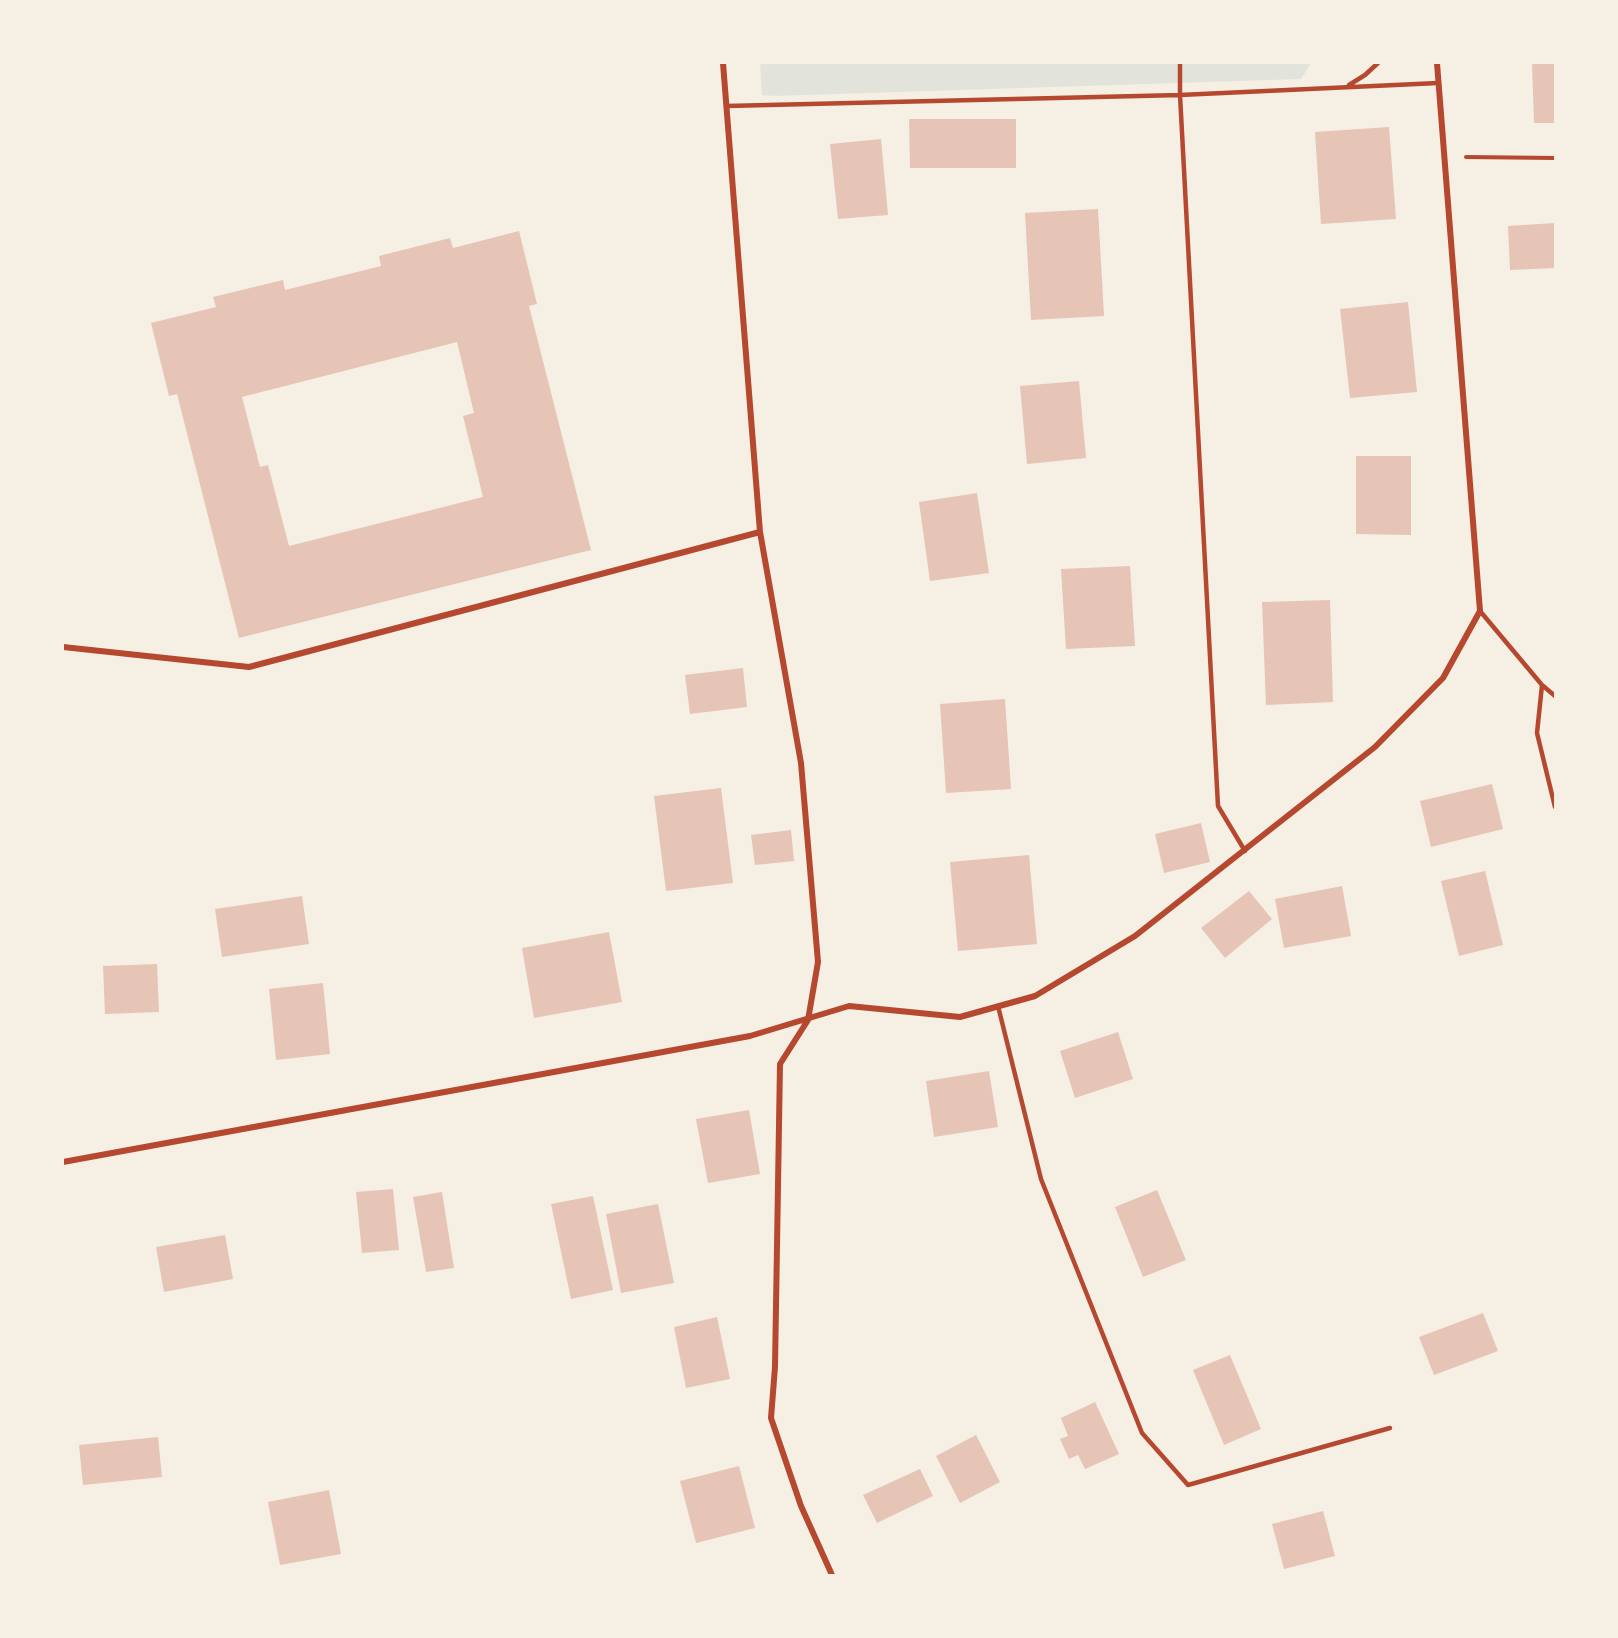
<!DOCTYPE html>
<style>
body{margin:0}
#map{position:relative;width:1618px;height:1638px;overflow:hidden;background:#f6efe4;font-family:Bitter,serif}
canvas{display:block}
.frame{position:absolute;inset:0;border:64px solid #f6efe4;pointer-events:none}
</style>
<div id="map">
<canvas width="1618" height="1638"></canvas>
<div class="frame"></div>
</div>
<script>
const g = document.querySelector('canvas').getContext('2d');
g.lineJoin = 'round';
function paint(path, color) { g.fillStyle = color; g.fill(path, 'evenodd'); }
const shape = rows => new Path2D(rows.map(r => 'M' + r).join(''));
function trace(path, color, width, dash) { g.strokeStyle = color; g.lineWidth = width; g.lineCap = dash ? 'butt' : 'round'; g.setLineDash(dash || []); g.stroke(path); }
paint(shape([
 [760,63,1311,63,1301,79,775,96,762,95]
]), '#e2e4dc');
paint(shape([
 [1532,63,1555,63,1555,123,1534,123],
 [909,119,1016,119,1016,168,910,168],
 [1389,127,1396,219,1321,224,1315,132],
 [881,139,888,215,838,219,830,144],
 [1098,209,1104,316,1031,320,1025,213],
 [1555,223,1555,268,1510,270,1508,226],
 [519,231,537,304,529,306,591,550,239,638,177,394,169,396,151,323,216,307,213,297,283,280,285,290,381,266,379,256,450,238,453,248],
 [457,342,474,413,463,416,483,497,289,546,268,465,260,467,242,397],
 [1408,302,1417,392,1350,398,1340,309],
 [1079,381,1086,458,1027,464,1020,386],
 [1356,456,1411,456,1411,535,1356,534],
 [977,493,989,573,930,581,919,502],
 [1130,566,1135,646,1066,649,1061,569],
 [1330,600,1333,702,1266,705,1262,602],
 [743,668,747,707,690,714,685,675],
 [1005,699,1011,789,946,793,940,704],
 [1492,784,1503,829,1431,847,1420,801],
 [721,788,733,883,666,891,654,796],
 [1201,823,1210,862,1164,873,1155,834],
 [791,830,794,861,755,865,751,835],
 [1029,855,1037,944,958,951,950,862],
 [1485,871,1503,945,1459,956,1441,881],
 [1342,886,1351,936,1284,948,1275,899],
 [1249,891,1272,919,1225,958,1201,928],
 [302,896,309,944,222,957,215,909],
 [609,932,622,1002,534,1018,522,948],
 [157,964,159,1012,105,1014,103,966],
 [323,983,330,1054,276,1060,269,989],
 [1118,1032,1133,1079,1075,1098,1060,1051],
 [989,1071,998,1127,934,1137,926,1081],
 [749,1110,760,1174,708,1183,696,1119],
 [393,1189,399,1250,362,1253,356,1192],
 [1157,1190,1186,1260,1143,1277,1115,1207],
 [442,1192,454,1268,426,1272,413,1197],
 [593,1196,613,1290,571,1299,551,1204],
 [658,1204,674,1283,621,1293,606,1214],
 [225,1235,233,1279,164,1292,156,1247],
 [1483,1313,1498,1351,1434,1375,1419,1337],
 [717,1317,730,1379,686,1388,674,1327],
 [1230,1355,1261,1429,1224,1445,1193,1370],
 [1095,1402,1119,1454,1085,1469,1078,1455,1069,1459,1060,1439,1068,1436,1061,1418],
 [976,1435,1000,1482,960,1503,936,1456],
 [158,1437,162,1477,83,1485,79,1445],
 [739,1466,755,1528,696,1543,680,1481],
 [920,1469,933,1496,877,1523,863,1495],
 [329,1490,341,1554,280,1565,268,1502],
 [1323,1511,1335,1556,1284,1569,1272,1524]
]), '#e6c5b7');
trace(shape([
 [1466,157,1555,158]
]), '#b5482f', 4);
trace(shape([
 [1349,85,1365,75,1378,63],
 [727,106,1180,95,1180,63],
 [1480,611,1542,685,1555,696],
 [1542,685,1537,733,1555,807],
 [1245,851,1218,806,1180,95,1438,83],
 [998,1006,1041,1179,1142,1433,1188,1485,1390,1428]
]), '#b5482f', 4.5);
trace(shape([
 [723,63,760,532,801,763,818,962,808,1020,780,1064,775,1367,771,1418,801,1506,832,1575],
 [63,647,249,667,760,532],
 [63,1162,750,1036,849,1006,960,1017,1035,996,1135,936,1375,747,1443,678,1480,611,1437,63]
]), '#b5482f', 6);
</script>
